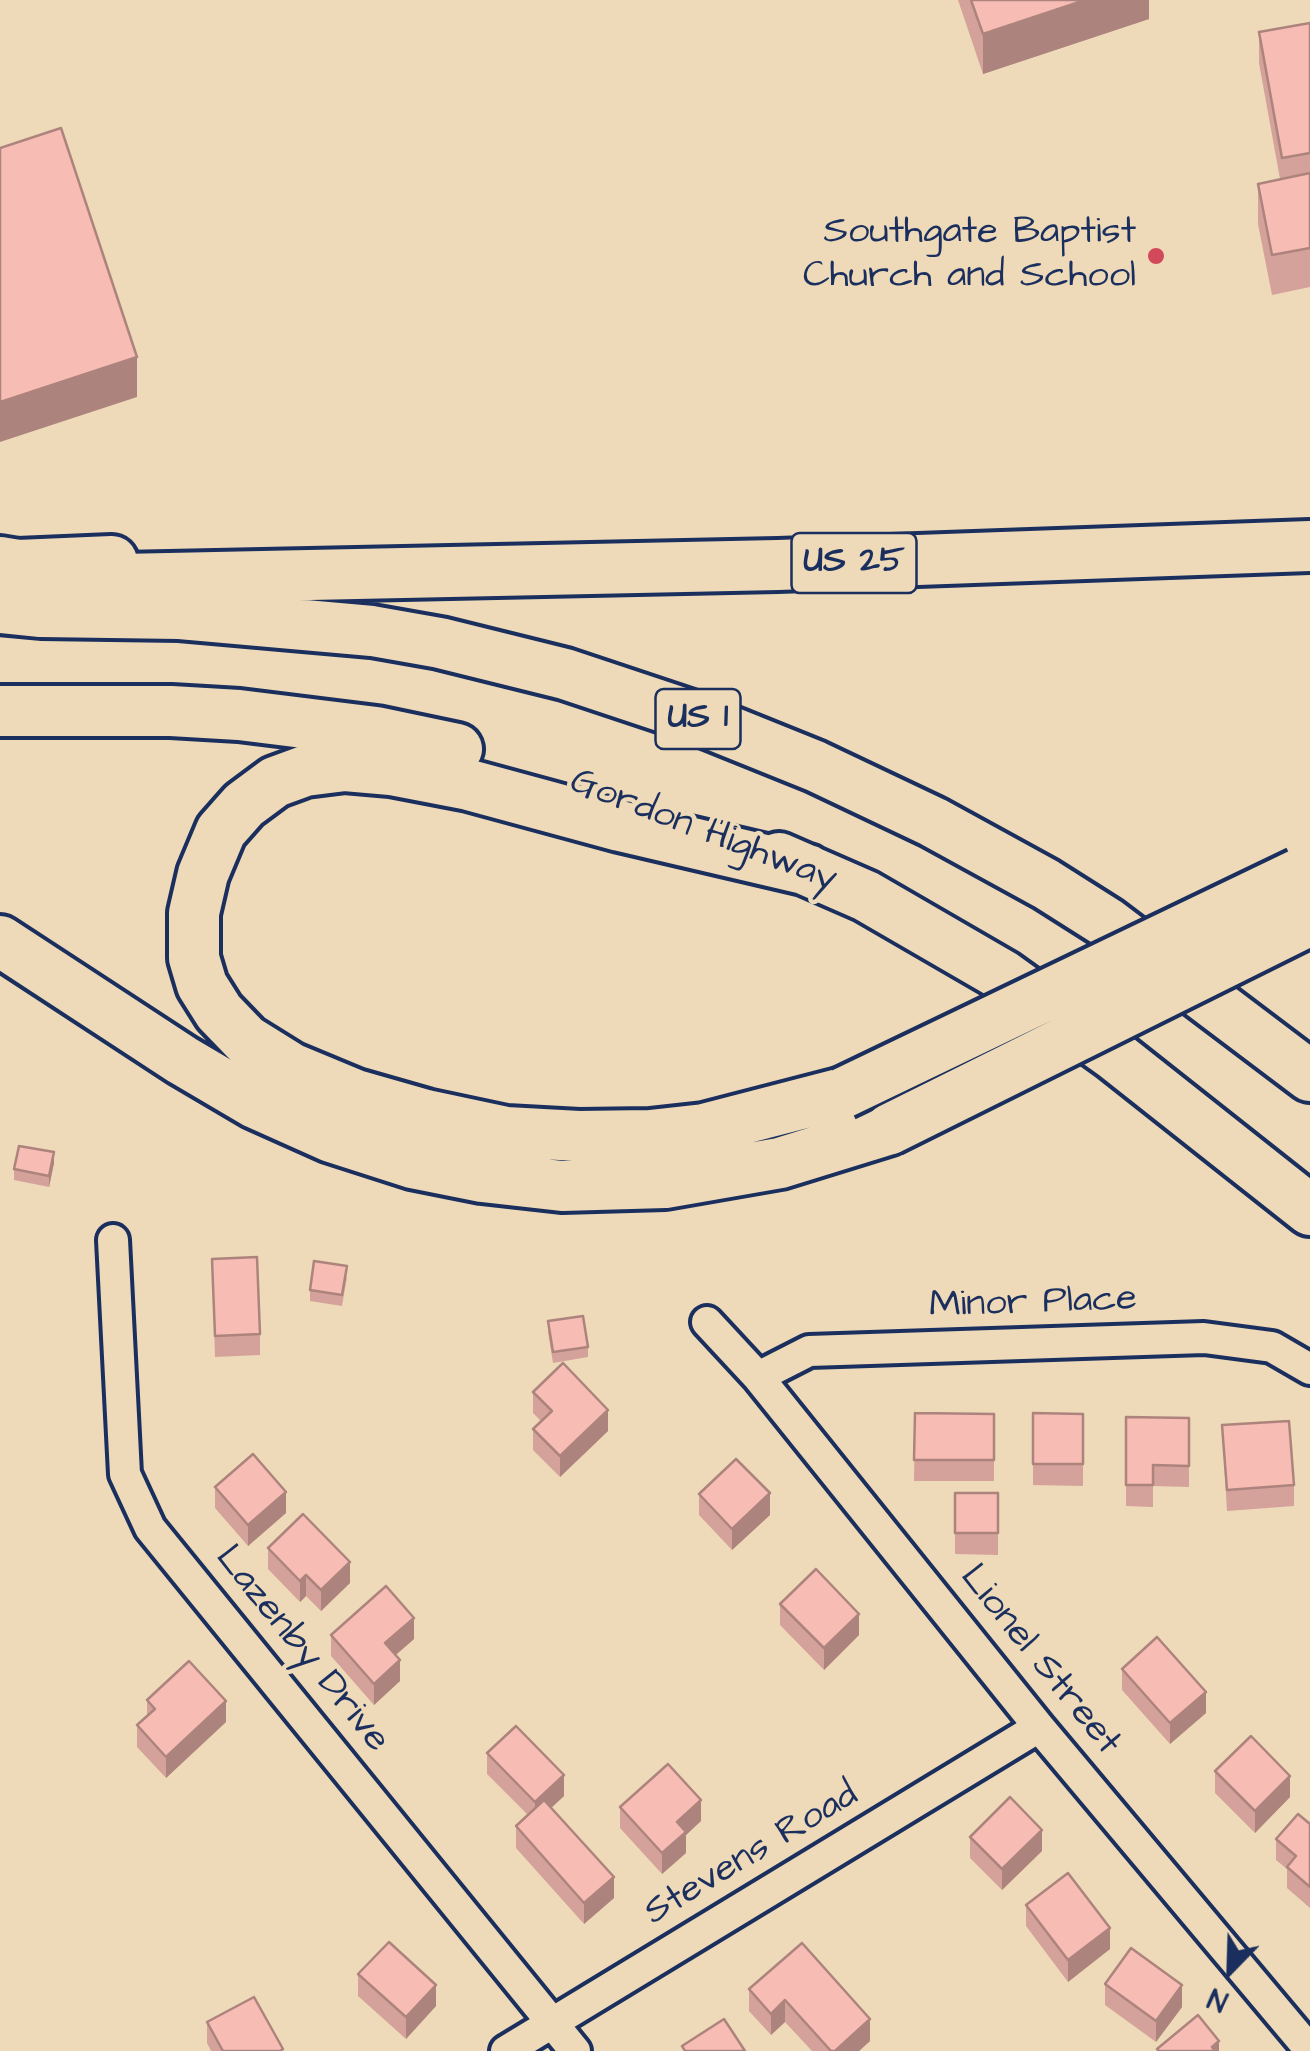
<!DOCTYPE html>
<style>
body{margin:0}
#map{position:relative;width:1310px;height:2051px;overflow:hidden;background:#eedab8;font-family:"Architects Daughter",sans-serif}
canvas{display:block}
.north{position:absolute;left:1180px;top:1921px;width:100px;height:100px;-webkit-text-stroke:8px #eedab8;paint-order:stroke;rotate:203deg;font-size:28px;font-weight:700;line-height:40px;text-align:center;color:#1b2f5e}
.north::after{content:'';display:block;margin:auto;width:35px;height:45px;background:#1b2f5e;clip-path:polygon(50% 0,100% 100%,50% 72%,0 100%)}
</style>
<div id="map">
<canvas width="1310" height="2051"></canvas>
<div class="north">N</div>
</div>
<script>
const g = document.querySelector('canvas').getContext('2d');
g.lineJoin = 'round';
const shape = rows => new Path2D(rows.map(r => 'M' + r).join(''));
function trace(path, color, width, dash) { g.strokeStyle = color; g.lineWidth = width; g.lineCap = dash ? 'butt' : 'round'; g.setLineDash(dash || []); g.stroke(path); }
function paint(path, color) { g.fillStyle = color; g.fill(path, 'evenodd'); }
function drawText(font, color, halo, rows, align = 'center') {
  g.font = font + ' "Architects Daughter",sans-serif'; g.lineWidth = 9; g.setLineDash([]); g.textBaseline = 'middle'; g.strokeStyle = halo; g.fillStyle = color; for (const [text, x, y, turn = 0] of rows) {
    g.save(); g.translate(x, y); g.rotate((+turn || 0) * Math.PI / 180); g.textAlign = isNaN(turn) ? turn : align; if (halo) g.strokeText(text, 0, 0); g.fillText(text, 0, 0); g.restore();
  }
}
const minor = shape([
 [113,1240,125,1474,150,1528,575,2051],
 [707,1322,758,1377,1039,1727,1310,2050],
 [758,1377,809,1351,1204,1338,1272,1347,1310,1369],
 [506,2051,1039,1727]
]);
const trunk = shape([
 [0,562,18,565,112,561],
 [75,580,778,565,1310,546],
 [0,608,41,612,180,614,372,631,440,643,565,674,691,716,815,766,933,822,1046,884,1106,922,1310,1076],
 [0,711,171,711,239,715,376,732,457,749],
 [779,858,866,896,1004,976,1114,1055,1310,1210],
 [808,870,620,826,469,785,391,770,345,766,305,771,275,782,244,805,221,831,203,874,194,913,194,958,202,985,219,1012,246,1040,291,1068,356,1095,426,1115,506,1132,579,1136,650,1135,704,1129,843,1093],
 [0,941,182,1060,255,1103,331,1137,412,1163,482,1177,562,1186,665,1183,780,1163,890,1129]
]);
trace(minor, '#1b2f5e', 38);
trace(trunk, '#1b2f5e', 58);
trace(minor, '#eedab8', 30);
trace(trunk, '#eedab8', 50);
const trunkBridge = shape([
 [843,1093,1299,874],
 [890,1129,1310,920]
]);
trace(trunkBridge, '#1b2f5e', 58, []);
trace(trunkBridge, '#eedab8', 50);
paint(shape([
 [958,0,1149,0,1149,19,983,74],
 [1310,23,1310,287,1272,295,1258,224,1258,184,1280,179,1259,63,1259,32],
 [54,1163,49,1187,14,1180,14,1169],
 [212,1259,260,1334,260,1355,215,1357],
 [347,1277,342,1306,310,1301,310,1290],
 [548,1321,588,1347,588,1357,553,1363,548,1332],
 [533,1392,608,1431,560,1477,533,1450,533,1429,541,1421,533,1413],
 [915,1413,994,1414,994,1481,914,1481],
 [1033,1413,1083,1414,1083,1486,1033,1485],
 [1126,1417,1189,1418,1189,1487,1153,1486,1153,1507,1126,1506],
 [1222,1425,1294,1485,1294,1506,1227,1511],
 [215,1487,286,1513,248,1546,215,1508],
 [955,1493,998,1493,998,1555,955,1554],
 [699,1494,770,1515,732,1550,699,1515],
 [268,1548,350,1583,321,1611,306,1596,300,1602,268,1569],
 [780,1604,859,1635,824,1670,780,1625],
 [331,1635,414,1639,396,1655,400,1681,374,1705,331,1656],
 [1122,1669,1206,1713,1170,1744,1122,1690],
 [147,1700,226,1722,166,1778,137,1747,137,1725,147,1716],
 [487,1753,564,1796,551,1808,614,1898,584,1924,516,1848,516,1826,528,1815,487,1774],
 [1215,1771,1290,1797,1255,1833,1215,1793],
 [620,1807,701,1821,686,1835,686,1853,662,1874,620,1828],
 [1310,1824,1310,1908,1287,1888,1287,1869,1276,1860,1276,1839],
 [970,1837,1042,1851,1002,1890,970,1858],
 [1026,1905,1110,1949,1068,1982,1026,1926],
 [802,1943,870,2041,859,2051,812,2051,785,2022,771,2035,749,2011,749,1989],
 [358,1974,436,2006,406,2039,358,1996],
 [1105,1984,1182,2007,1156,2042,1105,2005],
 [207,2022,283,2051,211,2051,207,2043]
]), '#d4a29a');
paint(shape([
 [1085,0,1149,0,1149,19,983,74,983,34],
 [137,357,137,397,0,442,0,402],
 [54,1152,54,1163,49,1187,49,1176],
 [608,1410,608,1431,560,1477,560,1456],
 [286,1492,286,1513,248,1546,248,1525],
 [770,1493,770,1515,732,1550,732,1529],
 [350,1562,350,1583,321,1611,321,1590],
 [306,1575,306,1596,300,1602,300,1581],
 [859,1614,859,1635,824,1670,824,1648],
 [414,1618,414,1639,385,1664,385,1643],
 [400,1660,400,1681,374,1705,374,1684],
 [1206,1692,1206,1713,1170,1744,1170,1723],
 [226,1701,226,1722,166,1778,166,1757],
 [564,1775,564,1796,535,1823,535,1802],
 [1290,1776,1290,1797,1255,1833,1255,1811],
 [701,1800,701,1821,686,1835,686,1853,662,1874,662,1853,677,1822],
 [1042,1830,1042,1851,1002,1890,1002,1869],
 [614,1877,614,1898,584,1924,584,1903],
 [1110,1928,1110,1949,1068,1982,1068,1960],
 [436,1985,436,2006,406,2039,406,2017],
 [1182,1985,1182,2007,1156,2042,1156,2021],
 [785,2000,785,2022,771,2035,771,2014],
 [870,2019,870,2041,859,2051,835,2051],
 [1219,2041,1219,2051,1212,2051,1212,2047]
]), '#ad847d');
const building = shape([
 [971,0,1085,0,983,34,971,0],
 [1310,23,1310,153,1282,158,1259,32,1310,23],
 [61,128,137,357,0,402,0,148,61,128],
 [1310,173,1310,248,1272,255,1258,184,1310,173],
 [19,1146,54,1152,49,1176,14,1169,19,1146],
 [257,1257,260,1334,215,1336,212,1259,257,1257],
 [314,1261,347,1266,342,1295,310,1290,314,1261],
 [583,1316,588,1347,553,1352,548,1321,583,1316],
 [563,1363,608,1410,560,1456,533,1429,552,1411,533,1392,563,1363],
 [915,1413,994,1414,994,1460,914,1460,915,1413],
 [1033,1413,1083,1414,1083,1464,1033,1464,1033,1413],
 [1126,1417,1189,1418,1189,1466,1153,1465,1153,1485,1126,1485,1126,1417],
 [1289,1421,1294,1485,1227,1490,1222,1425,1289,1421],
 [253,1454,286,1492,248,1525,215,1487,253,1454],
 [736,1459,770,1493,732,1529,699,1494,736,1459],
 [955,1493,998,1493,998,1533,955,1533,955,1493],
 [303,1514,350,1562,321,1590,306,1575,300,1581,268,1548,303,1514],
 [816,1569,859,1614,824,1648,780,1604,816,1569],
 [386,1586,414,1618,385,1643,400,1660,374,1684,331,1635,386,1586],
 [1157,1637,1206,1692,1170,1723,1122,1669,1157,1637],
 [189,1661,226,1701,166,1757,137,1725,155,1709,147,1700,189,1661],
 [516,1726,564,1775,535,1802,487,1753,516,1726],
 [1251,1736,1290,1776,1255,1811,1215,1771,1251,1736],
 [668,1764,701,1800,677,1822,686,1832,662,1853,620,1807,668,1764],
 [1010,1797,1042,1830,1002,1869,970,1837,1010,1797],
 [544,1800,614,1877,584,1903,516,1826,544,1800],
 [1298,1814,1310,1824,1310,1887,1287,1867,1296,1856,1276,1839,1298,1814],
 [1068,1873,1110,1928,1068,1960,1026,1905,1068,1873],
 [389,1942,436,1985,406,2017,358,1974,389,1942],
 [802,1943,870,2019,835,2051,831,2051,785,2000,771,2014,749,1989,802,1943],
 [1131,1948,1182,1985,1156,2021,1105,1984,1131,1948],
 [254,1997,283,2049,280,2051,223,2051,207,2022,254,1997],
 [1198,2015,1219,2041,1212,2047,1215,2051,1159,2051,1157,2049,1198,2015],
 [724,2019,745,2051,685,2051,682,2046,724,2019]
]);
paint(building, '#f7bcb3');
trace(building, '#ad847d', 2.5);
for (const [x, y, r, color] of [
 [1156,256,10,"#d1495b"]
]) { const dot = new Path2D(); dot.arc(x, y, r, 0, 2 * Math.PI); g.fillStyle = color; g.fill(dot); trace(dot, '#eedab8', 4); }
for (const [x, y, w] of [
 [854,563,125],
 [698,719,85]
]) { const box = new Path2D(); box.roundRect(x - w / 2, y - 30, w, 60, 8); g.fillStyle = '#eedab8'; g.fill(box); trace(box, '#1b2f5e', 2.5); }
drawText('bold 35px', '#1b2f5e', null, [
 ["US 25",854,563],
 ["US 1",698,719]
]);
drawText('38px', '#1b2f5e', '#eedab8', [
 ["Southgate Baptist",1136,234],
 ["Church and School",1136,278]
], 'right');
drawText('38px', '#1b2f5e', '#eedab8', [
 ["Gordon Highway",703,832,21],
 ["Minor Place",1033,1304,-2],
 ["Lazenby Drive",301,1650,51],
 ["Lionel Street",1039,1661,51],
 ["Stevens Road",752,1855,-31]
]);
</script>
